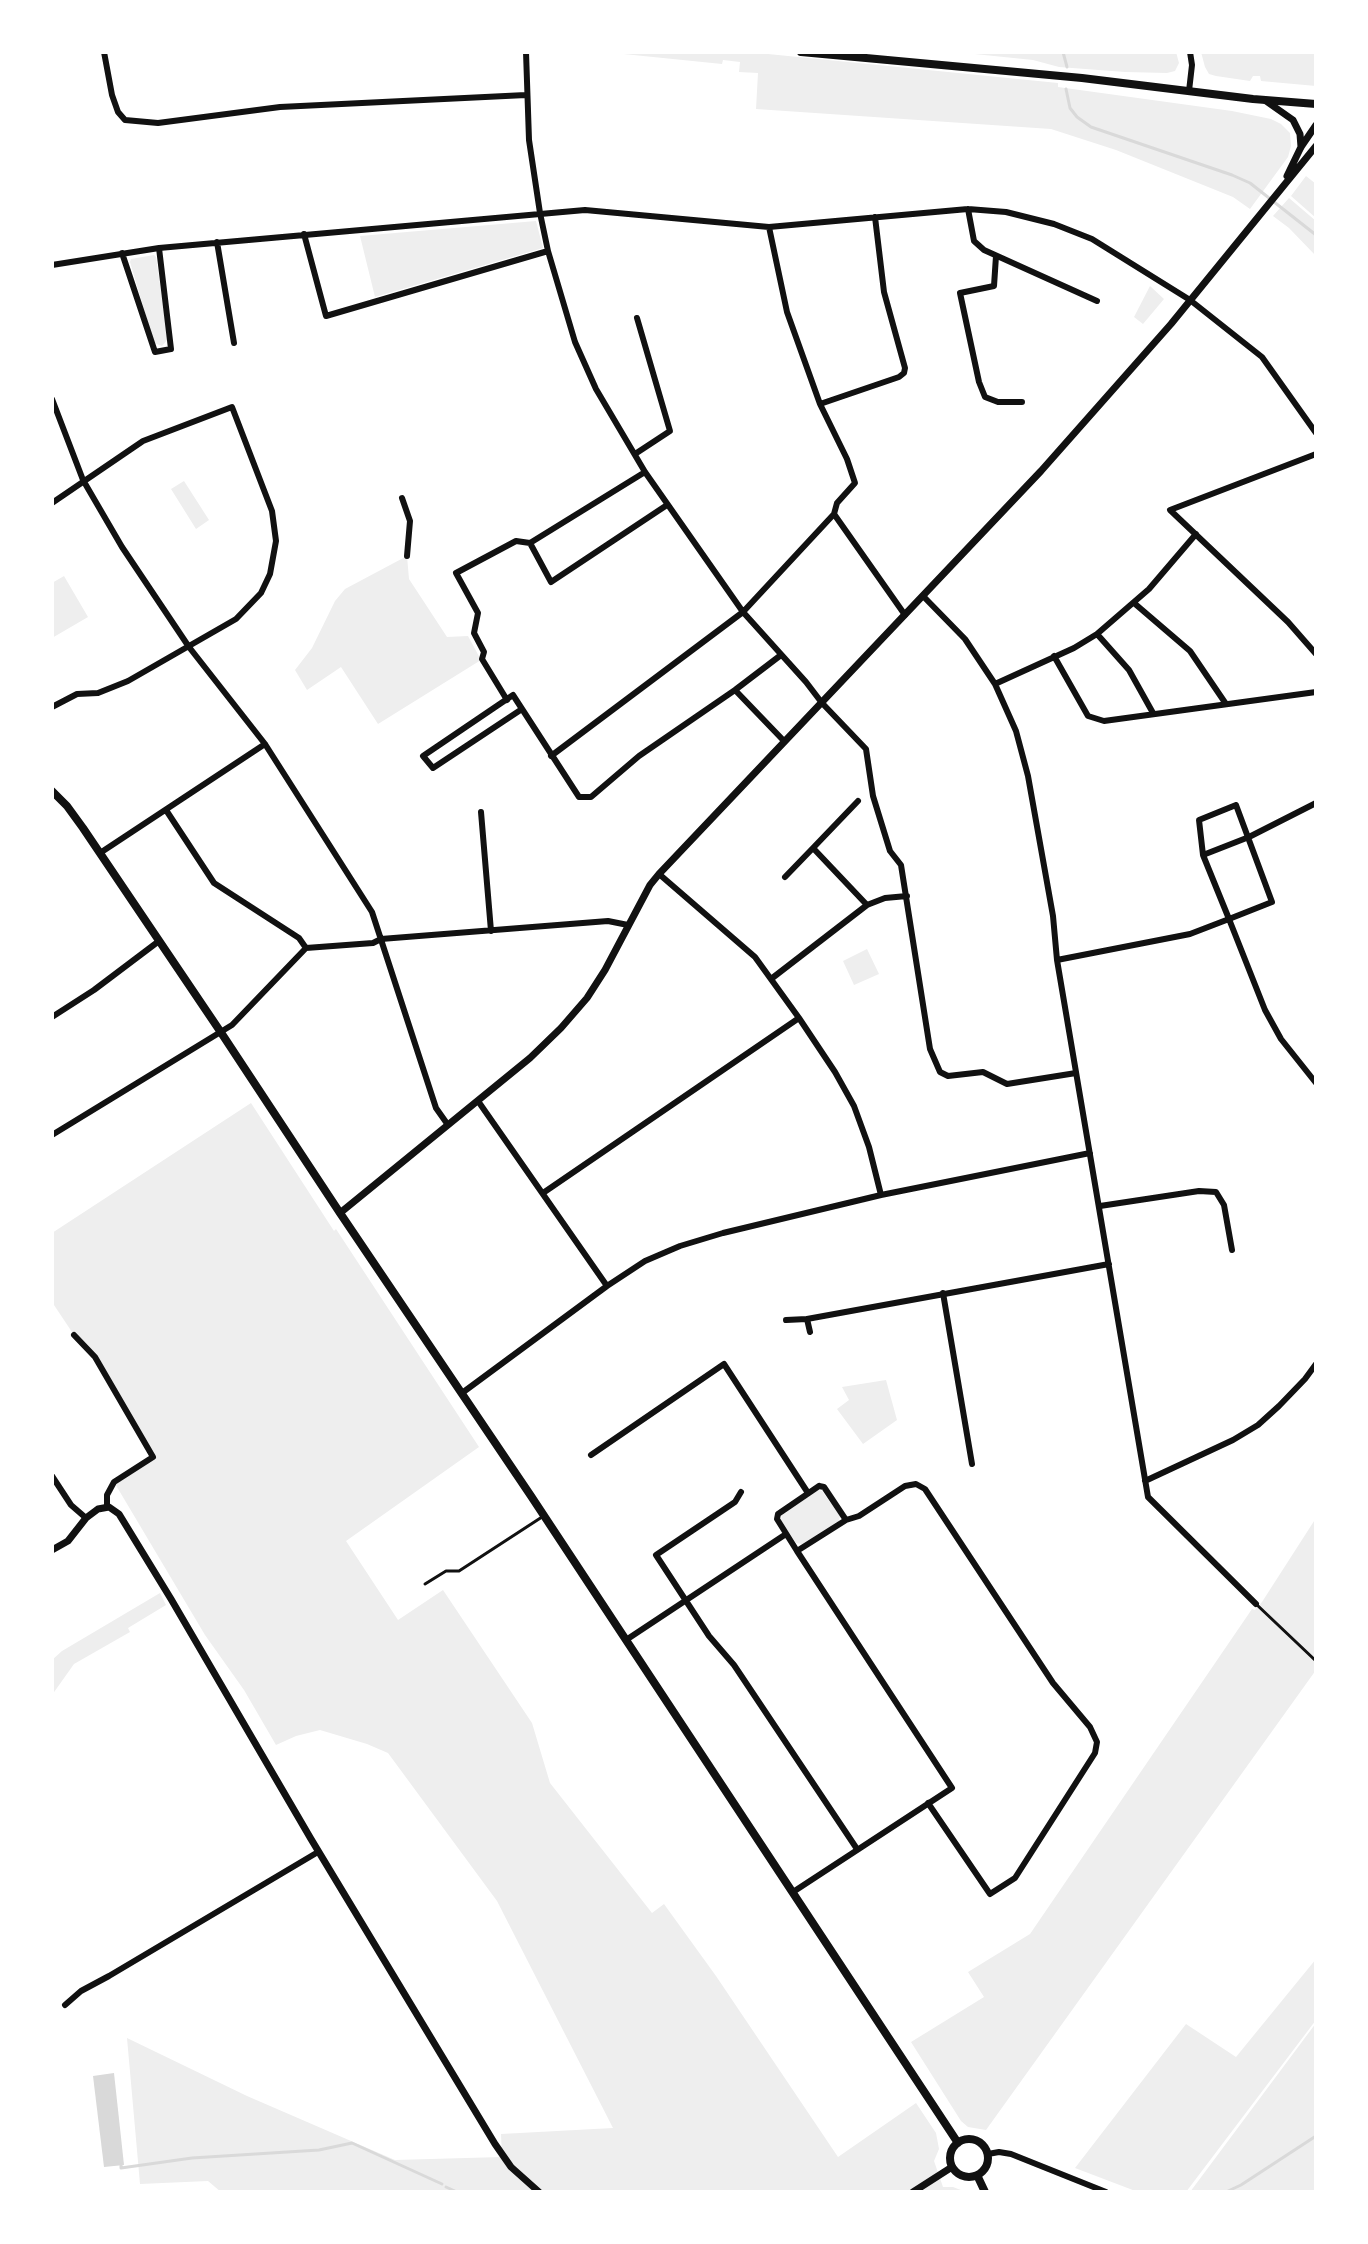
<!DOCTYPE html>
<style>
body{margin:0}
#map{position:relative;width:1368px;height:2244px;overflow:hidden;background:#fff;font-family:"Alegreya Sans",sans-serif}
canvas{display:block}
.frame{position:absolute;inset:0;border:54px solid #fff;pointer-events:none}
</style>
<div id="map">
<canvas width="1368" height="2244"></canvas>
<div class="frame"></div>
</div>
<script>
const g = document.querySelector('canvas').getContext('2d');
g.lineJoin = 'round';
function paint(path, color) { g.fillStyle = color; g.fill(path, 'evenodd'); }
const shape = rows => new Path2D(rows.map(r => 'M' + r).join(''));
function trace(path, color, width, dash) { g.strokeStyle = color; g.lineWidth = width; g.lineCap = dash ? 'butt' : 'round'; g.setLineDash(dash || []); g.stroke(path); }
paint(shape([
 [604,52,748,52,1058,83,1058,87,1232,111,1271,119,1281,124,1290,133,1291,146,1288,157,1250,209,1233,197,1116,150,1051,129,756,109,758,73,739,72,740,62,723,60,722,64],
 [955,52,1176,52,1179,63,1175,71,1167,73,1125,72,1059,67,1033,60],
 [1201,52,1316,52,1316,86,1261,81,1260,76,1253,76,1250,81,1216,76,1209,74,1205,67],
 [1306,176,1316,184,1316,218,1291,196],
 [1289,198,1316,221,1316,256,1289,228,1273,216],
 [536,221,543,248,375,297,360,236],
 [154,255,156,257,168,339,162,346,154,343,130,262,131,259],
 [1150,286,1164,299,1143,324,1134,317],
 [184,481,209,520,196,529,171,489],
 [407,556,409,579,447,637,468,636,481,660,378,724,341,667,307,690,295,670,312,648,335,601,345,589],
 [64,576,88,617,52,638,52,583],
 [867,949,879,974,854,985,843,961],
 [251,1103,334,1231,336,1229,479,1447,346,1541,398,1620,443,1590,532,1723,550,1783,652,1913,664,1904,716,1976,838,2157,916,2103,936,2133,939,2149,934,2161,943,2187,953,2187,966,2192,221,2192,208,2181,140,2184,127,2038,247,2096,395,2160,502,2157,501,2134,613,2128,497,1901,388,1753,367,1744,320,1730,296,1736,276,1745,244,1690,205,1635,114,1482,153,1457,95,1357,74,1335,52,1302,52,1233],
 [886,1380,897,1420,863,1444,837,1409,849,1400,842,1387],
 [818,1490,822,1491,840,1516,839,1521,802,1544,796,1543,781,1520,782,1515],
 [1316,1518,1316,1670,986,2130,968,2127,961,2121,911,2042,984,1997,968,1972,1030,1934,1252,1609,1255,1610,1262,1602],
 [160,1593,166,1605,128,1628,130,1632,74,1664,52,1695,52,1660,62,1651],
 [1316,1959,1316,2020,1186,2192,1138,2192,1075,2168,1186,2024,1236,2057],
 [1316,2023,1316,2192,1190,2192]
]), '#eee');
paint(shape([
 [114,2073,124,2165,104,2167,93,2076]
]), '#d9d9d9');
trace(shape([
 [1063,52,1067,67],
 [1066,89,1070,108,1077,117,1091,127,1232,175,1250,183,1316,235],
 [121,2165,121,2168,192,2158,319,2150,352,2143,442,2184],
 [446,2187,457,2192],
 [1226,2192,1241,2185,1316,2136]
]), '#d9d9d9', 3);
trace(shape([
 [425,1584,446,1571,459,1571,542,1517],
 [1256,1604,1316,1661]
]), '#111', 3);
trace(shape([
 [104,52,112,95,118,112,125,120,158,123,280,107,526,95],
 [526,52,529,140,540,213,548,251,575,342,596,389,645,472,743,612,806,682,822,703,866,749,873,796,890,851,901,865,930,1049,940,1072,948,1076,983,1072,1007,1084,1076,1073],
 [1189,91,1192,65,1190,52],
 [968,209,974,241,984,250,1097,301],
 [769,227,787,312,820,404,847,459,855,483,837,503,834,514,905,615],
 [304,234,326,316,548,251],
 [217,242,234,343],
 [122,253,155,352,171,349,159,248],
 [996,256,994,286,960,293,979,382,985,397,998,402,1022,402],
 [52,265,159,248,585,210,769,227,968,209,1006,212,1054,224,1092,239,1190,300,1262,357,1316,433],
 [52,399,83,480,122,547,189,647,265,744,372,912,436,1108,448,1125],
 [820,404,899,377,904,373,905,368,884,292,875,217],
 [635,454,670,431,637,318],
 [1316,454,1170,510,1288,622,1316,654],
 [645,472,530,543,551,582,667,505],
 [402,498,410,521,407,556],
 [52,503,143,441,232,407,272,511,276,541,270,574,261,593,236,619,128,681,98,693,77,694,52,707],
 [923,596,965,639,995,684,1016,731,1028,776,1053,916,1057,960,1148,1497,1256,1604],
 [1134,603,1190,651,1226,704],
 [1097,634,1129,670,1153,713],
 [1054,656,1088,716,1104,721,1316,692],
 [995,684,1074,648,1097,634,1149,589,1196,534],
 [735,690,784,741],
 [507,700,482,659,484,652,474,633,478,613,456,573,516,541,530,543],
 [522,709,433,768,423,756,513,695,579,797,591,797,639,756,735,690,781,655],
 [551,756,743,612,834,514],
 [1236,805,1272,902,1229,919,1203,855,1199,820,1236,805],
 [166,810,214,883,299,938,306,948],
 [481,812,491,931],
 [813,848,858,801],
 [100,853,265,744],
 [1203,855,1249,837,1316,803],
 [659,874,755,957,799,1018,835,1072,854,1106,869,1147,881,1195],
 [785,877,813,848,867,905],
 [1057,960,1190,934,1229,919,1265,1010,1281,1039,1316,1083],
 [771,979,867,905,885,898,907,896],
 [52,1017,94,990,159,941],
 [478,1101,607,1286],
 [52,1135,232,1025,306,948,373,943,381,939,608,921,628,925],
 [543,1193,799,1018],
 [1100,1206,1199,1191,1216,1192,1224,1205,1232,1250],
 [943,1293,972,1464],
 [807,1319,810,1332],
 [786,1320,807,1319,1109,1264],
 [74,1335,95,1357,153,1457,114,1482,107,1495,107,1506],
 [462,1393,607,1286,645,1261,680,1246,723,1233,881,1195,1090,1153],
 [591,1455,724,1364,808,1493],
 [52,1476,71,1505,86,1518],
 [1145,1481,1233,1440,1258,1425,1279,1406,1305,1379,1316,1364],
 [819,1486,824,1487,846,1520,797,1551,777,1519,778,1514,819,1486],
 [741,1492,735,1502,656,1555,709,1636,734,1665,857,1849],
 [846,1520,859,1516,905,1486,916,1484,925,1489,1053,1683,1090,1727,1097,1742,1095,1753,1015,1878,990,1894,928,1803],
 [626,1640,786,1534],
 [793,1892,952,1788,797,1551],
 [65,2005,81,1991,109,1976,318,1852],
 [988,2154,999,2152,1011,2154,1106,2192]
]), '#111', 6);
trace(shape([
 [1266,101,1293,120,1300,134,1301,147],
 [1287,176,1301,147,1316,125],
 [340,1213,530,1058,561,1028,587,998,605,970,650,885,659,874,1041,471,1171,324,1316,146],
 [52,1550,68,1541,86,1518,98,1509,109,1507,119,1514,171,1599,311,1839,495,2144,511,2167,539,2192],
 [913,2192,952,2167]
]), '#111', 7);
trace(shape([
 [801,52,1082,78,1253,99,1316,104],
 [52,791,67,806,83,828,220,1031,340,1213,531,1496,958,2143],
 '950 2158a19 19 0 1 1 38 0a19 19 0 1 1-38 0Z',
 [977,2175,985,2192]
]), '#111', 8);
</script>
